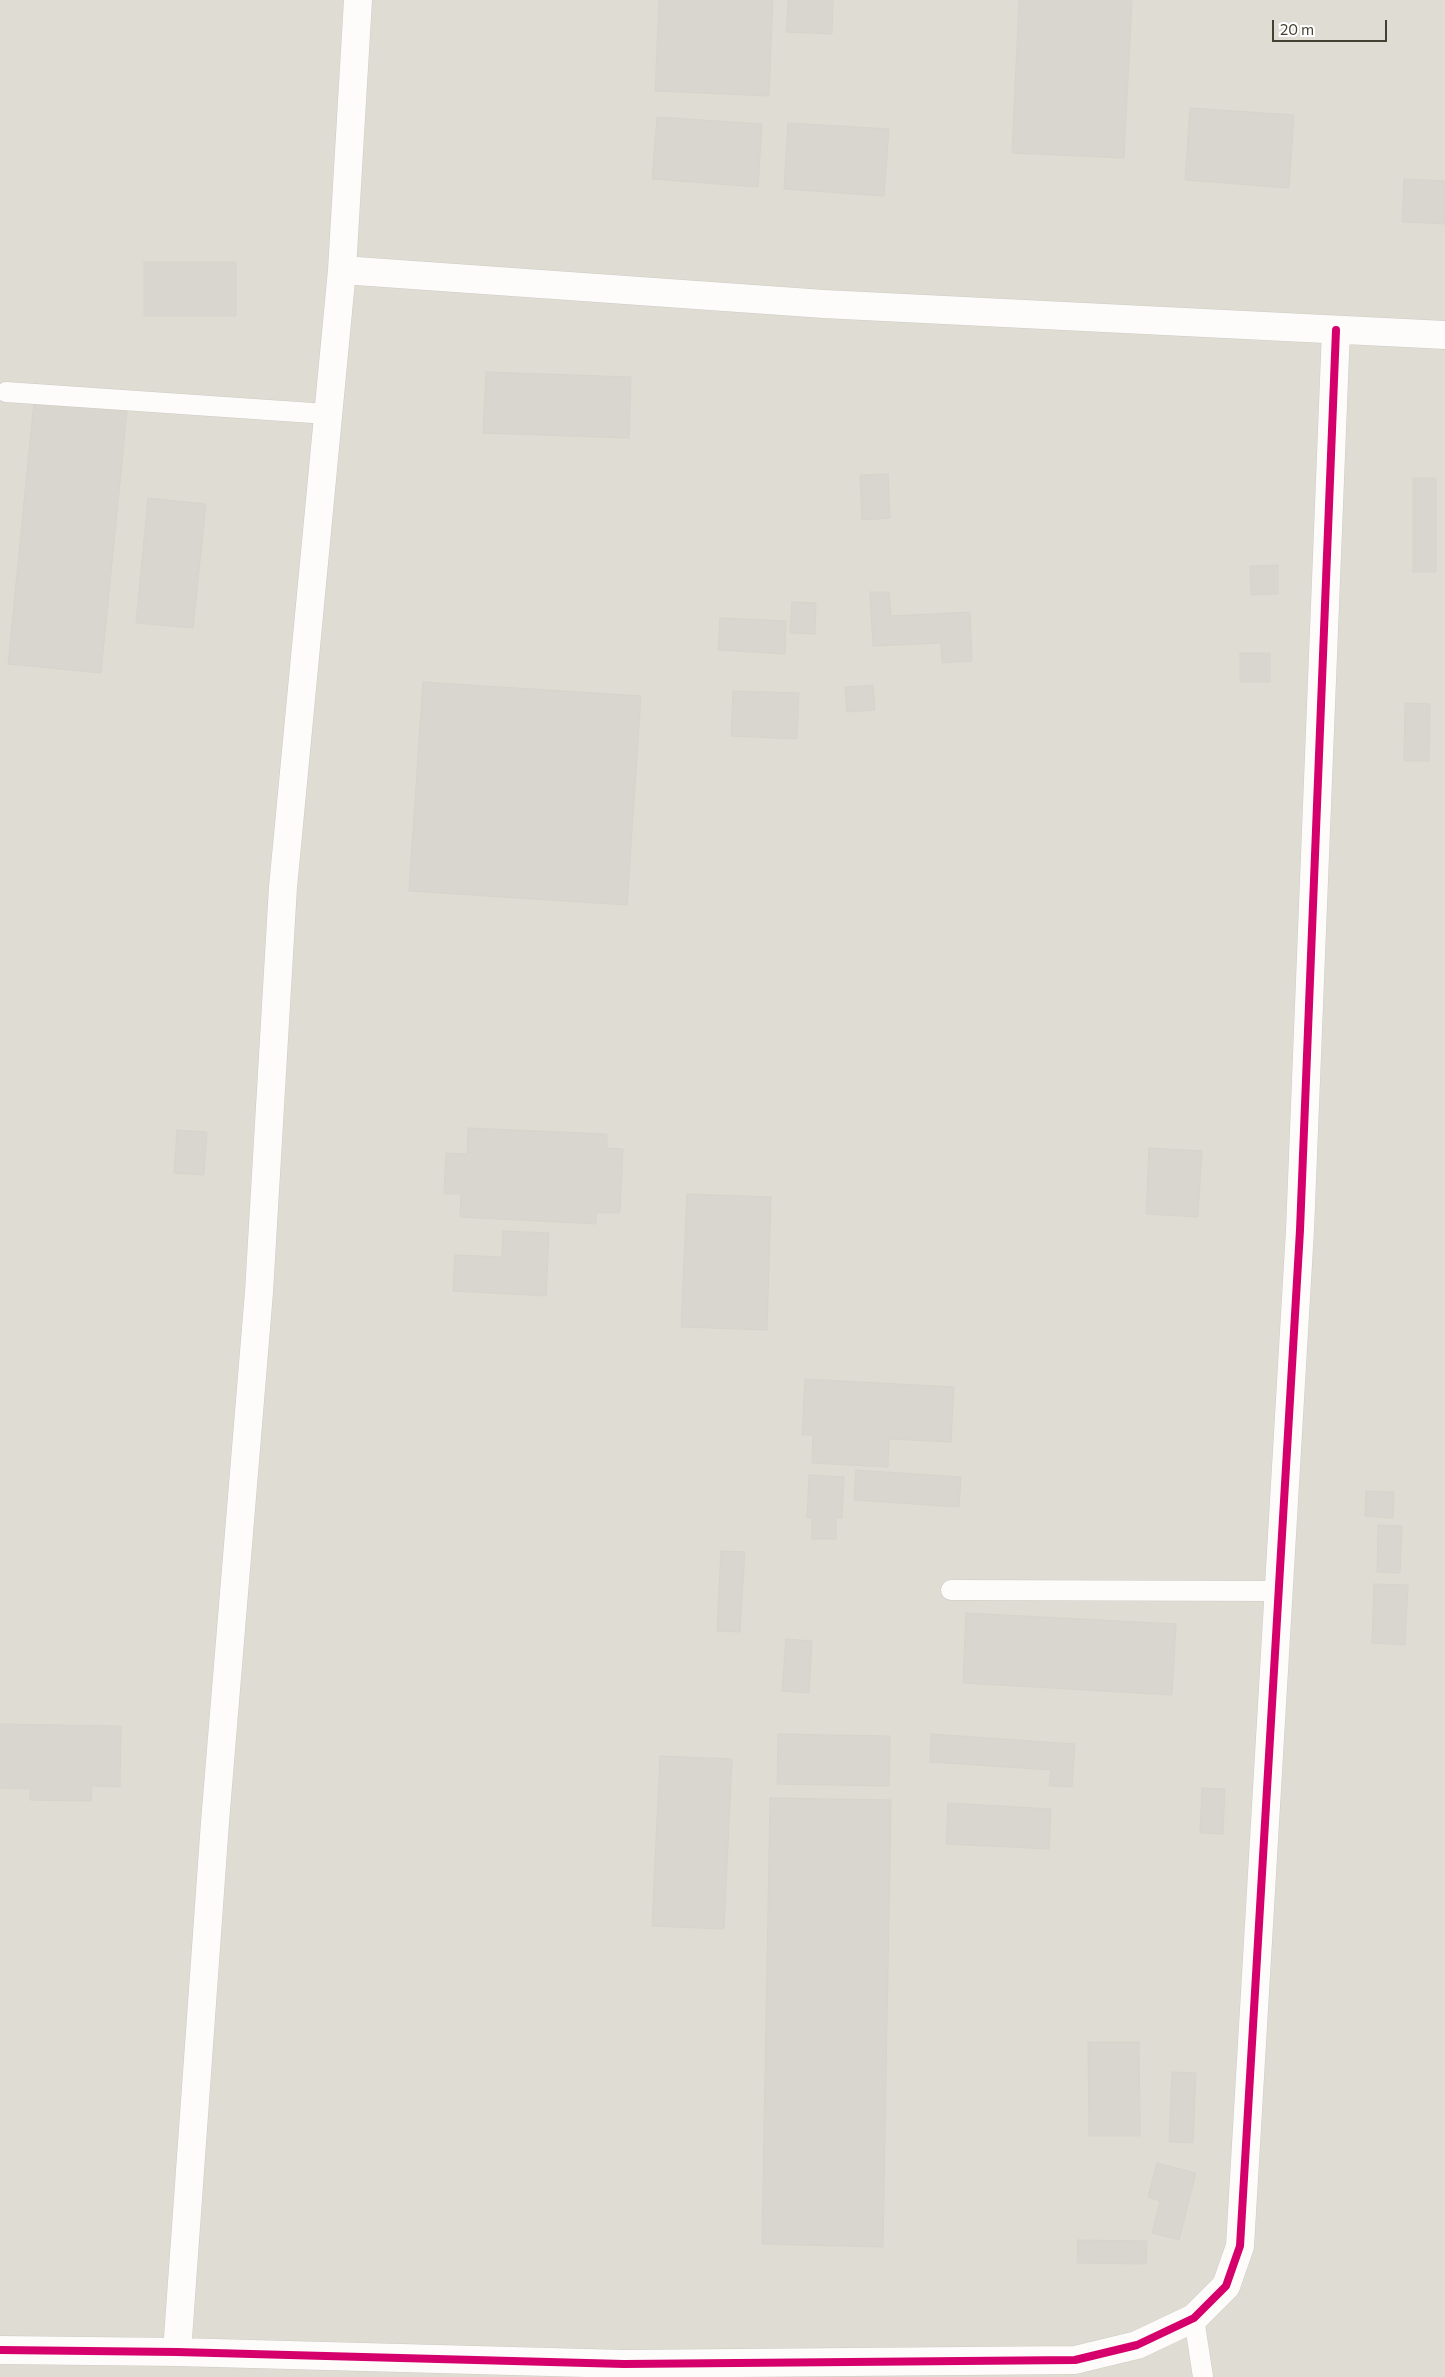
<!DOCTYPE html>
<style>
body{margin:0}
#map{position:relative;width:1445px;height:2377px;overflow:hidden;background:#efede6;font-family:Commissioner,sans-serif}
canvas{display:block}
.scale{position:absolute;left:1272px;top:20px;width:115px;height:22px;box-sizing:border-box;border:2px solid #444032;border-top:0;padding-left:6px;font-size:15px;line-height:18px;white-space:nowrap;color:#444032;-webkit-text-stroke:4px #fff;paint-order:stroke}
</style>
<div id="map">
<canvas width="1445" height="2377"></canvas>
<div class="scale">20 m</div>
</div>
<script>
const g = document.querySelector('canvas').getContext('2d');
g.lineJoin = 'round';
function paint(path, color) { g.fillStyle = color; g.fill(path, 'evenodd'); }
const shape = rows => new Path2D(rows.map(r => 'M' + r).join(''));
function trace(path, color, width, dash) { g.strokeStyle = color; g.lineWidth = width; g.lineCap = dash ? 'butt' : 'round'; g.setLineDash(dash || []); g.stroke(path); }
paint(shape([
 [0,0,1445,0,1445,2377,0,2377]
]), '#dfdcd4');
const building = shape([
 [659,0,773,0,769,96,655,91,659,0],
 [788,0,833,0,832,34,786,32,788,0],
 [1019,0,1132,0,1124,158,1012,153,1019,0],
 [1190,108,1294,115,1289,188,1185,180,1190,108],
 [657,117,762,124,758,187,652,179,657,117],
 [788,123,889,129,884,196,784,189,788,123],
 [1404,179,1445,181,1445,224,1402,222,1404,179],
 [144,262,236,262,236,316,144,316,144,262],
 [486,372,631,377,629,438,483,433,486,372],
 [34,402,127,411,101,673,8,664,34,402],
 [888,474,890,518,862,520,860,475,888,474],
 [1413,478,1436,478,1436,572,1413,572,1413,478],
 [148,498,206,504,193,628,136,623,148,498],
 [1278,565,1278,594,1251,595,1250,566,1278,565],
 [870,592,889,592,891,616,970,612,972,661,942,663,941,643,873,646,870,592],
 [792,602,816,603,815,634,790,633,792,602],
 [720,618,786,621,785,654,718,650,720,618],
 [1240,653,1270,653,1270,682,1240,682,1240,653],
 [423,682,641,696,627,905,409,891,423,682],
 [873,685,875,710,847,712,845,687,873,685],
 [733,691,799,693,797,739,731,736,733,691],
 [1405,703,1430,704,1429,761,1404,761,1405,703],
 [468,1128,607,1134,607,1148,623,1149,620,1213,596,1213,596,1224,460,1217,461,1194,444,1194,446,1153,467,1154,468,1128],
 [177,1130,207,1132,204,1175,174,1173,177,1130],
 [1149,1148,1202,1151,1198,1217,1146,1214,1149,1148],
 [687,1194,771,1197,767,1330,681,1327,687,1194],
 [503,1231,549,1233,546,1296,453,1291,455,1255,502,1257,503,1231],
 [805,1379,954,1387,951,1442,889,1439,888,1467,812,1463,813,1435,802,1435,805,1379],
 [856,1470,961,1477,959,1507,854,1500,856,1470],
 [809,1475,844,1477,842,1518,836,1518,836,1539,812,1539,812,1518,807,1518,809,1475],
 [1366,1491,1394,1492,1393,1518,1365,1516,1366,1491],
 [1378,1525,1402,1526,1400,1573,1377,1572,1378,1525],
 [721,1551,745,1552,740,1632,717,1631,721,1551],
 [1374,1584,1408,1585,1405,1645,1372,1643,1374,1584],
 [966,1613,1176,1624,1172,1695,963,1683,966,1613],
 [786,1639,812,1641,809,1693,782,1691,786,1639],
 [0,1724,121,1726,120,1787,92,1786,91,1801,30,1800,30,1789,0,1788,0,1724],
 [778,1734,890,1736,889,1786,777,1784,778,1734],
 [931,1734,1075,1744,1072,1787,1049,1786,1051,1770,930,1762,931,1734],
 [660,1756,732,1759,724,1929,652,1926,660,1756],
 [1202,1788,1225,1789,1223,1834,1200,1833,1202,1788],
 [770,1798,891,1800,883,2247,762,2244,770,1798],
 [948,1803,1051,1809,1049,1849,946,1844,948,1803],
 [1088,2042,1139,2042,1140,2136,1089,2136,1088,2042],
 [1172,2072,1196,2073,1193,2143,1169,2142,1172,2072],
 [1157,2163,1196,2173,1179,2240,1152,2233,1160,2201,1148,2197,1157,2163],
 [1078,2240,1147,2241,1146,2264,1077,2263,1078,2240]
]);
paint(building, '#d8d6ce');
trace(building, '#d7d4cc', 1);
const service = shape([
 [6,392,327,414],
 [951,1590,1280,1591],
 [1194,2318,1203,2377]
]);
const minor = shape([
 [342,270,824,304,1445,335],
 [0,2350,177,2352,624,2364,1075,2360,1137,2345,1194,2318,1226,2286,1240,2246,1300,1230,1336,330],
 [177,2352,215,1822,259,1292,283,887,342,270,358,0]
]);
trace(service, '#cdcbc3', 21);
trace(minor, '#cdcbc3', 29);
trace(service, '#fdfcfb', 20);
trace(minor, '#fdfcfb', 28);
trace(shape([
 [0,2350,177,2352,624,2364,1075,2360,1137,2345,1194,2318,1226,2286,1240,2246,1300,1230,1336,330]
]), '#d6006c', 8);
</script>
